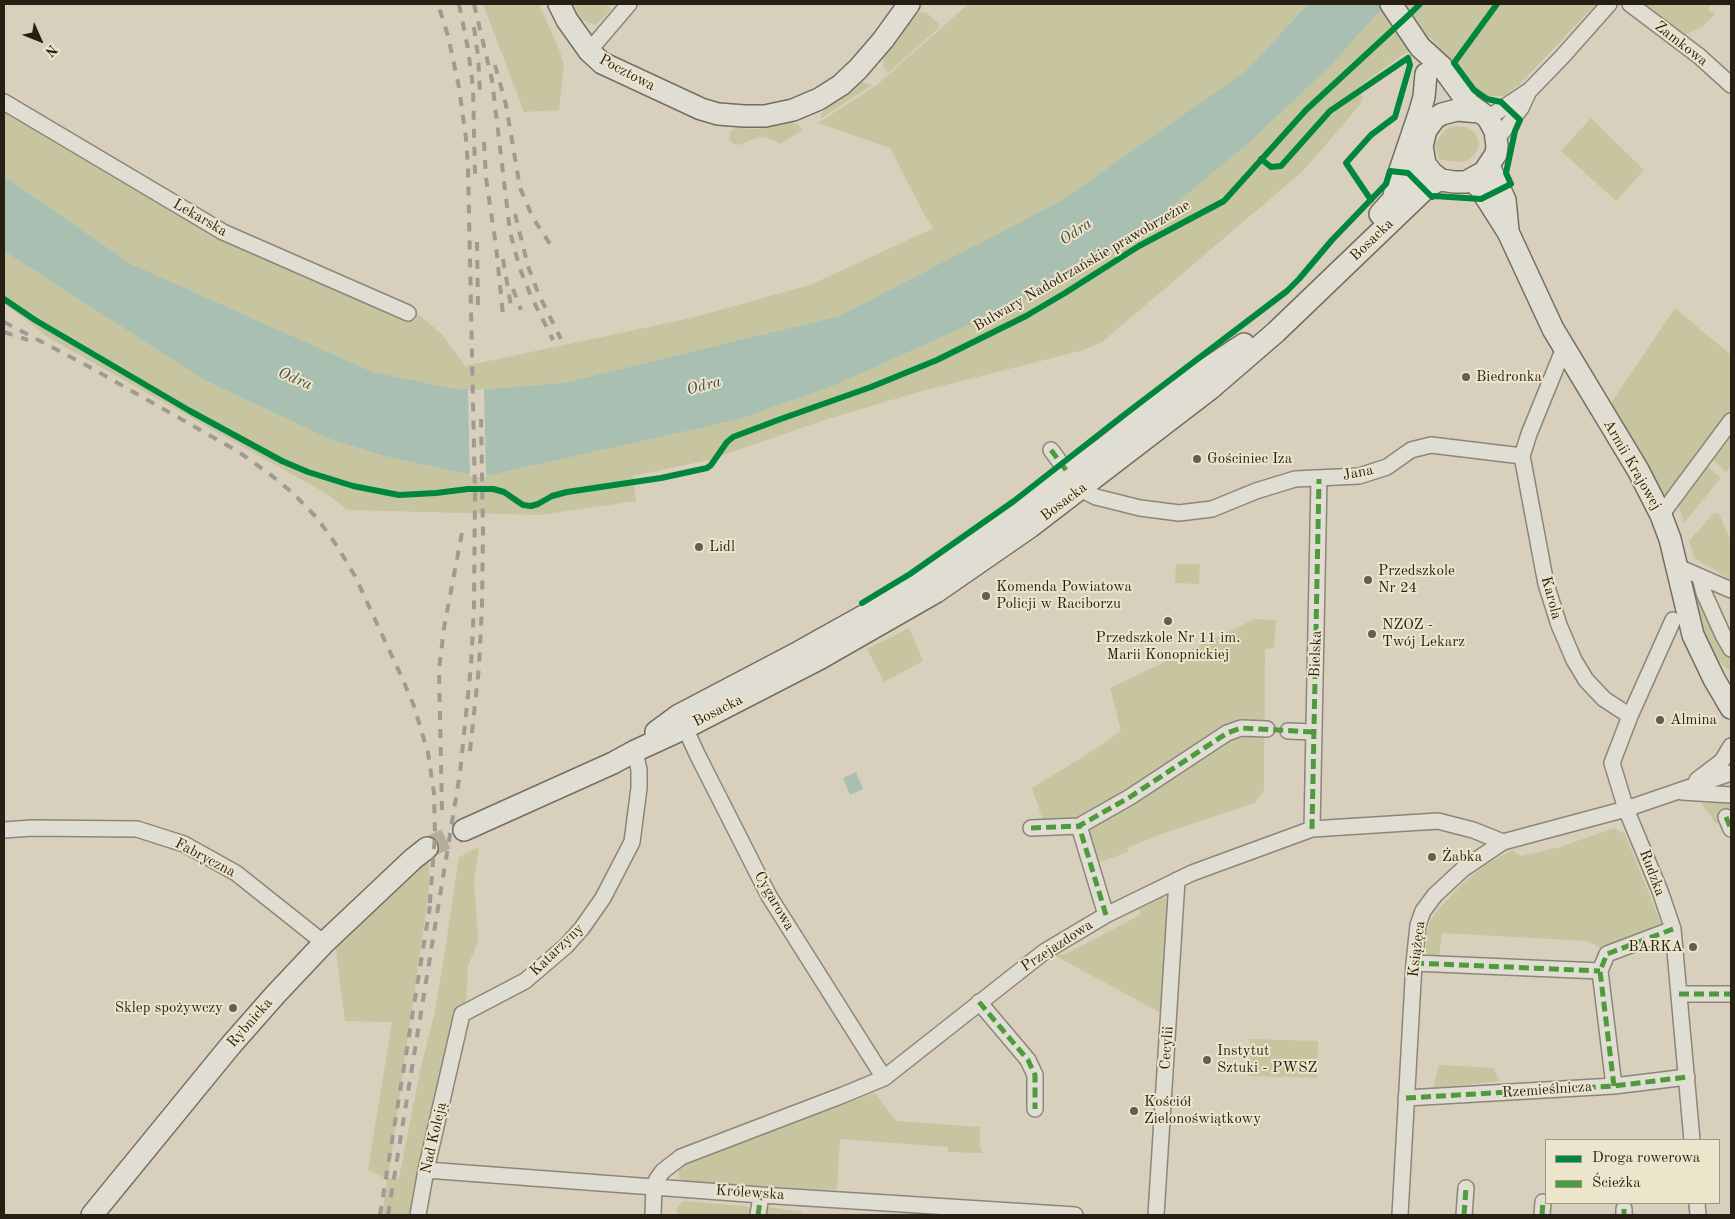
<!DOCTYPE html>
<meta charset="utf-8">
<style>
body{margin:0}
#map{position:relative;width:1735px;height:1219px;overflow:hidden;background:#d8d0bc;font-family:"Old Standard TT",serif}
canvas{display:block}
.frame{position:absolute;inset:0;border:5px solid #271f13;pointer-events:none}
.legend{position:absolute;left:1545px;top:1139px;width:175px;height:65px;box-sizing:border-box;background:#ede4cc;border:1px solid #9e9582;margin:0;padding:6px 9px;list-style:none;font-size:15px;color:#271f13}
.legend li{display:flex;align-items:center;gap:10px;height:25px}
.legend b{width:25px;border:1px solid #9e9582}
.north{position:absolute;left:15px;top:15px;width:50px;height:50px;-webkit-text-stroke:4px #ede4cc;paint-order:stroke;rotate:134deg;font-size:14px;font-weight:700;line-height:20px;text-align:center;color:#271f13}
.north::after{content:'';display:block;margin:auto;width:18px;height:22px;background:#271f13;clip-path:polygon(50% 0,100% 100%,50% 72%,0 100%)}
</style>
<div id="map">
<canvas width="1735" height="1219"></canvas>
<div class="frame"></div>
<ul class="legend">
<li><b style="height:6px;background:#00873e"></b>Droga rowerowa</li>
<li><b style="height:6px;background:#4e9a3d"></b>Ścieżka</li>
</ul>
<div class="north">N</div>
</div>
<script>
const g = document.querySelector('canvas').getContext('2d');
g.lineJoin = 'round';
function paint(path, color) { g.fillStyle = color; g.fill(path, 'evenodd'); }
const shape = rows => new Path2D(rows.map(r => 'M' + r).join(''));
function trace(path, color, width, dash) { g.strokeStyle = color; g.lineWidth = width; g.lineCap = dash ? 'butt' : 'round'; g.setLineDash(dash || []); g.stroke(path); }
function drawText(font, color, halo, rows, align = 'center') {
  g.font = font + ' "Old Standard TT",serif'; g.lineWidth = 4; g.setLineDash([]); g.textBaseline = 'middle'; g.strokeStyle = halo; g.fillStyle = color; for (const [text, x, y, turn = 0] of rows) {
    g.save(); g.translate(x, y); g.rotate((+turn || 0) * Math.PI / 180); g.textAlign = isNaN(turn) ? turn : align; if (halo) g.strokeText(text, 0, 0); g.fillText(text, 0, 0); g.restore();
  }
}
paint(shape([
 [483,4,539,4,559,49,564,64,559,110,524,112],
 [572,4,606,4,611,9,596,25,582,20],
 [966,4,1308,4,1247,70,1059,202,839,316,563,383,487,389,456,389,373,372,131,264,4,176,4,95,112,162,256,242,419,315,442,334,465,366,691,318,810,285,934,228,925,216,890,148,818,123,878,84,966,6],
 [1386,4,1596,4,1519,85,1504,96,1485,96,1448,66,1431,37,1405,53,1357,88,1363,98,1359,106,1303,171,1102,342,1084,350,922,391,824,420,709,460,633,476,636,501,540,515,347,510,329,495,49,338,4,303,4,251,204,380,332,440,384,456,466,474,491,475,740,419,835,385,1040,293,1155,221,1251,141,1331,65],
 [1642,4,1711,4,1708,10,1716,14,1703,26,1683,36],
 [920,12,927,13,941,26,888,73,883,66,884,57,914,15],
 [862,82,872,85,820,119,822,113,827,108,843,98],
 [1591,118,1644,170,1616,201,1561,151],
 [792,123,799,125,803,130,780,144,773,140,764,137,756,138,739,145,732,143,729,139,730,132,736,128,758,129],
 [1457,126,1467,127,1474,132,1478,139,1479,145,1476,153,1470,159,1463,162,1439,160,1435,146,1437,141,1445,130,1450,127],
 [1675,308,1731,355,1731,412,1666,498,1611,403],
 [1731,436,1731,466,1726,472,1713,460],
 [1708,467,1721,478,1684,523,1679,506],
 [1714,513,1719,514,1731,541,1731,580,1694,558,1689,541],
 [1176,564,1200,564,1199,584,1175,583],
 [1693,584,1731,656,1731,672,1714,657,1698,614],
 [1255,619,1276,620,1274,648,1265,649,1264,790,1255,803,1167,832,1127,848,1128,852,1097,863,1087,834,1092,817,1044,824,1032,788,1086,755,1121,731,1110,688],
 [909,628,923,661,884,682,867,649],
 [1701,803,1731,803,1731,817,1716,824],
 [1614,828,1625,834,1662,926,1604,950,1588,941,1442,933,1439,958,1430,957,1426,952,1426,934,1430,921,1436,912,1463,883,1487,864,1512,850,1521,856,1560,847],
 [479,847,474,880,478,941,468,966,466,1005,453,1014,411,1215,382,1215,387,1179,368,1170,392,1022,345,1021,335,944,429,853,429,890,388,1178,399,1178,420,1071,434,1016,444,957,459,857],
 [1162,897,1168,900,1161,1013,1052,954,1064,955,1140,915,1139,906,1143,908],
 [1250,1039,1318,1041,1317,1078,1249,1076],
 [1439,1065,1493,1068,1500,1081,1433,1088],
 [875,1093,896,1121,980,1127,980,1145,982,1153,948,1152,948,1147,840,1139,837,1190,690,1183,684,1182,679,1178,679,1171,683,1165],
 [683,1201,745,1206,750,1208,751,1215,677,1215,677,1207],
 [769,1207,802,1212,802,1215,765,1215,765,1211]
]), '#c6c59f');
paint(shape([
 [1308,4,1386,4,1331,65,1251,141,1155,221,1040,293,835,385,740,419,491,475,466,474,384,456,332,440,204,380,4,251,4,176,131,264,373,372,456,389,487,389,563,383,839,316,1059,202,1247,70],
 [856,772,863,789,850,795,843,778]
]), '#a9bfb2');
paint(shape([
 [484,389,486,477,470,477,468,390]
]), '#d8d0bc');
trace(shape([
 [427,848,464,830]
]), '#b5ad9a', 21, [21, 11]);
const street = shape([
 [1630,4,1699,56,1731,85],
 [589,51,629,4],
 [4,102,223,232,408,313],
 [1488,118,1530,90,1562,57,1609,4],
 [1497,139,1521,108,1529,91],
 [1051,450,1080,489,1096,497,1140,508,1179,513,1212,509,1256,491,1295,479,1359,476,1387,467,1411,450,1431,445,1522,456,1529,434,1564,348],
 [1522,456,1546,584,1559,625,1574,660,1586,680,1604,699,1630,716],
 [1661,515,1731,421],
 [1676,566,1731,590],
 [1700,577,1704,593,1723,635,1731,649],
 [1673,620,1630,716,1612,763,1626,809,1660,891,1673,929,1692,1140],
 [681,719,697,754,769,896,884,1078],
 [1288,731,1313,732],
 [1697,780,1722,761,1731,746],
 [1682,792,1731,795],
 [1726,817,1731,829],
 [1031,828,1079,826],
 [1312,829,1319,479],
 [4,830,32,828,137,829,184,844,236,873,324,943],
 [1106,915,1079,826,1130,797,1227,733,1241,728,1267,729],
 [1414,963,1600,971],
 [1679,994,1731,994],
 [979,1002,1028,1060,1035,1075,1035,1109],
 [1614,1086,1600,971,1607,954,1673,929],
 [1406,1098,1614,1086,1687,1077],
 [426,1170,761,1195,1075,1215],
 [1697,1203,1698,1215],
 [418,1215,426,1170,462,1014,525,981,566,946,582,928,603,898,632,842,639,788,639,770,635,751],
 [653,1215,654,1186,657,1179,663,1171,681,1157,843,1095,884,1078,1044,952,1106,915,1192,873,1312,829,1438,821,1473,830,1503,842],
 [758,1215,761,1195],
 [1156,1215,1177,880],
 [1400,1215,1414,963,1418,925,1423,911,1435,895,1463,869,1503,842,1626,809,1731,773],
 [1464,1215,1466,1188],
 [1542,1215,1543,1202],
 [1624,1215,1624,1209]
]);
const secondary = shape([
 [559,4,567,20,589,51,602,63,701,109,718,114,744,116,765,116,793,110,819,99,841,85,858,69,883,40,909,4],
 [1391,4,1420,47,1442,67,1469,104,1483,114,1488,118,1495,131,1497,146,1496,154,1484,172,1466,182,1454,182,1441,180,1432,173,1425,164,1422,146,1426,130,1435,118,1442,114,1457,110,1479,112],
 [1489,166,1505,200,1508,230],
 [1472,180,1480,188,1508,232,1553,329,1638,470,1661,515,1670,539,1693,635,1714,679,1731,708],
 [1394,196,1399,173,1420,111,1424,97,1426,74],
 [1380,214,1425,164],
 [656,732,679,715,799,652,869,613,926,577,995,530,1103,449,1190,380,1244,344],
 [464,830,613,763,635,751,685,728,819,659,936,592,1030,527,1210,389,1276,332,1424,190,1435,182,1441,180],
 [92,1215,231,1045,275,995,324,943,413,859,427,848]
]);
trace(street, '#8c8679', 18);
trace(secondary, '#736e63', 24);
trace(street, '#e0ddd3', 15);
trace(secondary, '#e0ddd3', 21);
trace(shape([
 [459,4,468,49,473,87,475,174],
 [474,4,492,80,510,232,520,269,531,296,553,340],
 [474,27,478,56,480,92],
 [495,65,506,105,520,188,533,218,550,244],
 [484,142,486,178,496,246,503,315],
 [515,214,528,266,539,295,561,339],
 [477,242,478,309],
 [503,259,512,312],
 [513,289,521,310],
 [4,322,86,365,239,452,267,472,293,493,317,518,337,546,355,576,403,680,414,706,428,753,434,793,435,836,429,914],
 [4,332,28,340],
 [470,751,479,667,482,606,483,531,481,419],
 [442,810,439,670,444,628,463,527],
 [380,1215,430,906],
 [388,1215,460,773,471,666,474,607,475,495,468,167,466,139,459,87,448,36,438,4]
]), '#9f9b92', 4, [9, 9]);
trace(shape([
 [1051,450,1069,474],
 [1726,817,1731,829],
 [1031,828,1079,826],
 [1312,829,1319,479],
 [1106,915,1079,826,1130,797,1227,733,1241,728,1313,732],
 [1414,963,1600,971],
 [1679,994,1731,994],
 [979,1002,1028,1060,1035,1075,1035,1109],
 [1614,1086,1600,971,1607,954,1673,929],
 [1406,1098,1614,1086,1687,1077],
 [758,1215,761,1195],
 [1464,1215,1466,1188],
 [1542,1215,1543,1202],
 [1624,1215,1624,1209]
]), '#4e9a3d', 5, [10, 5]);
trace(shape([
 [1261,159,1271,167,1281,166,1330,111,1408,58,1410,65,1395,117,1371,135,1346,163,1371,200],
 [4,299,35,320,190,411,282,461,308,472,353,486,399,495,436,493,468,489,493,489,504,492,523,505,531,506,538,504,552,496,567,492,661,478,707,468,711,465,727,442,733,437,778,420,871,387,937,360,1026,316,1065,293,1139,246,1224,201,1306,110,1412,12,1420,4],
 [862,603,910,574,1014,501,1120,418,1287,291,1299,279,1332,240,1386,184,1390,171,1408,173,1432,197,1434,196,1481,199,1511,184,1506,173,1515,131,1520,120,1501,102,1487,99,1474,90,1454,63,1497,4]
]), '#00873e', 6);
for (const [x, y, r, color] of [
 [1466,377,5,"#655d4e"],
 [1197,459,5,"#655d4e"],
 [699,547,5,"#655d4e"],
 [1368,580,5,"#655d4e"],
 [986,596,5,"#655d4e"],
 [1168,621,5,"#655d4e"],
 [1372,634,5,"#655d4e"],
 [1660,720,5,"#655d4e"],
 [1432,857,5,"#655d4e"],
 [1693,947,5,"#655d4e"],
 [233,1008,5,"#655d4e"],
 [1207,1060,5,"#655d4e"],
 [1134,1111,5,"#655d4e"]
]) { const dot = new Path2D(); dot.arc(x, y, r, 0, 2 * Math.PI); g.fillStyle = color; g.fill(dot); trace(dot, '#ede4cc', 2); }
drawText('15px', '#271f13', '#ede4cc', [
 ["Zamkowa",1681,44,38],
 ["Pocztowa",627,73,28],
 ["Lekarska",200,218,30],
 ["Bosacka",1372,240,-44],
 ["Bulwary Nadodrzańskie prawobrzeżne",1082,266,-30],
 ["Armii Krajowej",1632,465,60],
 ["Jana",1358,473,-11],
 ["Bosacka",1064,502,-37],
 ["Karola",1551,598,75],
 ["Bielska",1316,654,-88],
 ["Bosacka",718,711,-27],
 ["Fabryczna",205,858,28],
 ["Rudzka",1652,873,69],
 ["Cygarowa",774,901,60],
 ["Przejazdowa",1057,946,-33],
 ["Książęca",1417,949,-83],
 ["Katarzyny",557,950,-44],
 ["Rybnicka",250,1023,-49],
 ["Cecylii",1167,1048,-86],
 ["Rzemieślnicza",1547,1090,-4],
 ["Nad Koleją",434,1138,-77],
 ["Królewska",750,1193,4]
]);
drawText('15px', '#271f13', '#ede4cc', [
 ["Biedronka",1476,377],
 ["Gościniec Iza",1207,459],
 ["Lidl",709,547],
 ["Przedszkole",1378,571],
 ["Nr 24",1378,588],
 ["Komenda Powiatowa",996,587],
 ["Policji w Raciborzu",996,604],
 ["NZOZ -",1382,625],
 ["Twój Lekarz",1382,642],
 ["Przedszkole Nr 11 im.",1168,638,"center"],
 ["Marii Konopnickiej",1168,655,"center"],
 ["Almina",1670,720],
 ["Żabka",1442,857],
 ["BARKA",1683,947,"right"],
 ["Sklep spożywczy",223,1008,"right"],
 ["Instytut",1217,1051],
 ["Sztuki - PWSZ",1217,1068],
 ["Kościół",1144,1102],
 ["Zielonoświątkowy",1144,1119]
], 'left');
drawText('italic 16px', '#484d42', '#ede4cc', [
 ["Odra",1076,232,-34],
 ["Odra",295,379,23],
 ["Odra",704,386,-15]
]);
</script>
